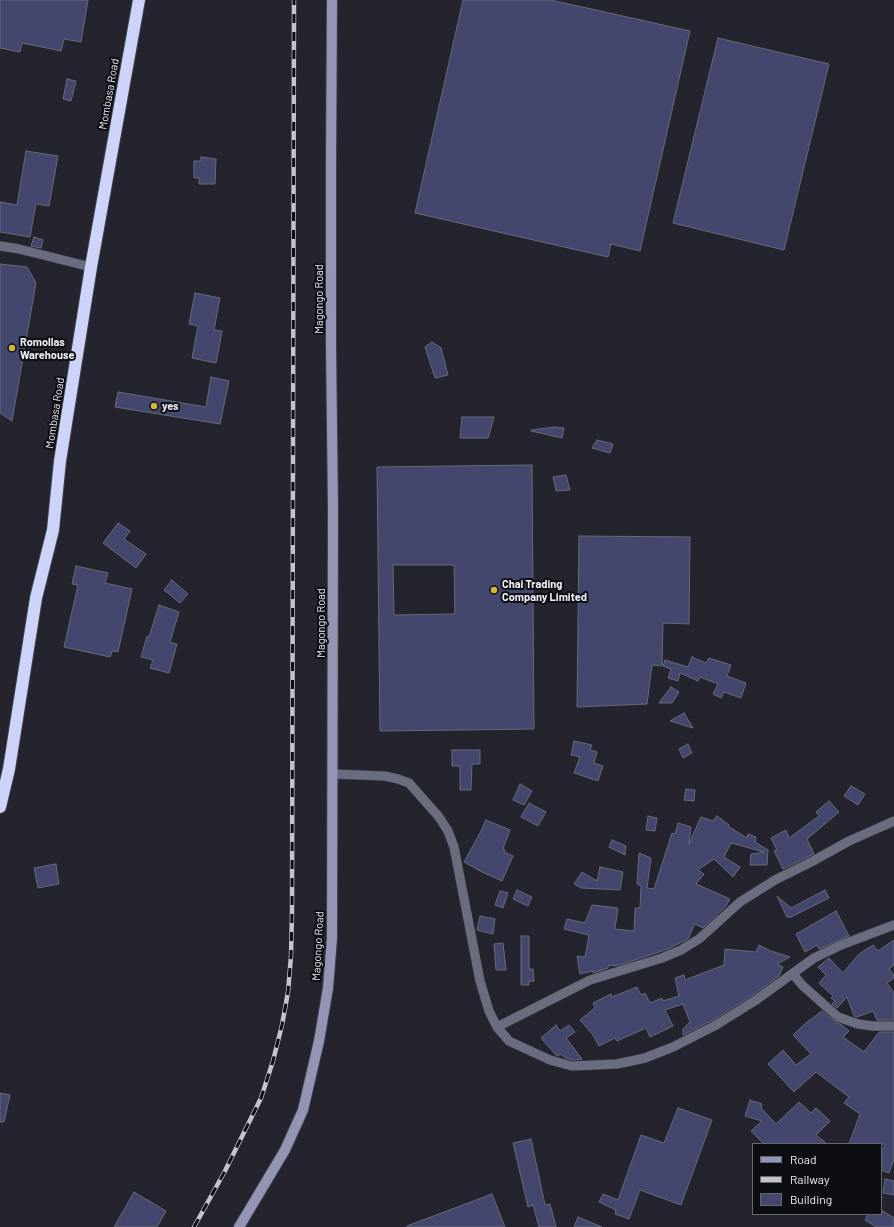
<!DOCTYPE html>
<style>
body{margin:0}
#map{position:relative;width:894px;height:1227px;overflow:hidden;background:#23242e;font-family:Barlow,sans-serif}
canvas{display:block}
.legend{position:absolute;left:752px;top:1143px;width:130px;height:72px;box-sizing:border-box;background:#0d0e12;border:1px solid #67686d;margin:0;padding:5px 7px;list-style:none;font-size:12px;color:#eeeff6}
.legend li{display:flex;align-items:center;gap:8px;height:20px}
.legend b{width:20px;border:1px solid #67686d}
</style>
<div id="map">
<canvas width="894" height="1227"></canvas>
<ul class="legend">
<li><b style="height:5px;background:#9296b4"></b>Road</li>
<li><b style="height:5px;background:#c3c4cc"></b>Railway</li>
<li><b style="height:11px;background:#43476e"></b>Building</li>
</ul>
</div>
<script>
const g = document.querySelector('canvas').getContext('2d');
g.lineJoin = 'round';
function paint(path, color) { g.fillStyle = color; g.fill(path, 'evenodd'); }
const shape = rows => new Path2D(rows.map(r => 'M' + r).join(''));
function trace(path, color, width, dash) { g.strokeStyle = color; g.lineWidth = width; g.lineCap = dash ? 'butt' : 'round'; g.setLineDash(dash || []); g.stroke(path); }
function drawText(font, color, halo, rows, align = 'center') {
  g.font = font + ' Barlow,sans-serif'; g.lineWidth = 4; g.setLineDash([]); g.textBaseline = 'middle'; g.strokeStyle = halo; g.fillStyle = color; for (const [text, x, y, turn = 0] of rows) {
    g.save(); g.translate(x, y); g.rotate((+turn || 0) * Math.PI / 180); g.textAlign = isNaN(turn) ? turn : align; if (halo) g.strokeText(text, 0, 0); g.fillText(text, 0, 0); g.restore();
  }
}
const building = shape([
 [0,0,88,0,81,42,64,39,61,51,22,43,20,52,0,48,0,0],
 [463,0,551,0,690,31,640,251,611,244,608,257,415,213,463,0],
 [718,38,829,64,784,250,673,223,718,38],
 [67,79,76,81,71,101,63,99,67,79],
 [26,151,58,156,49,206,36,204,30,237,0,232,0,202,17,205,26,151],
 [201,157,216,159,215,184,199,184,199,178,194,178,194,161,201,161,201,157],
 [34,237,43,240,41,248,31,246,34,237],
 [0,264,27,267,36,283,12,421,0,413,0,264],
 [195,293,220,298,214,330,222,331,216,363,192,358,198,326,189,324,195,293],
 [432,342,441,348,448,375,435,378,425,347,432,342],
 [211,377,229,381,220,424,115,407,118,392,206,407,211,377],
 [462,417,494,417,488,438,460,438,462,417],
 [555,427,564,428,562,438,531,431,531,430,555,427],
 [597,440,613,444,610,453,592,448,597,440],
 [532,465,534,729,380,731,377,467,532,465],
 [393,565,454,565,455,614,394,615,393,565],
 [566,475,570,490,556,491,553,477,566,475],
 [118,523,130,531,124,539,146,554,136,568,103,543,118,523],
 [579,536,690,537,689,624,663,623,662,666,652,665,647,704,577,707,579,536],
 [76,566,108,573,105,583,132,589,118,652,112,651,110,657,64,647,78,585,72,584,76,566],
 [172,580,188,594,180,603,164,590,172,580],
 [159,605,179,612,170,642,177,644,169,673,150,668,153,660,141,657,147,636,149,637,159,605],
 [692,657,706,663,709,658,731,665,727,676,746,683,741,698,724,692,721,698,713,694,718,684,700,677,698,681,680,673,678,681,668,678,671,669,663,666,665,660,688,667,692,657],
 [671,687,679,692,672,703,659,703,671,687],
 [684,713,693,728,670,721,684,713],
 [574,741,592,745,590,750,597,752,594,763,603,766,598,781,574,773,580,757,571,755,574,741],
 [688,744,692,753,683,758,679,749,688,744],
 [452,750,480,750,480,764,472,764,471,790,460,790,460,766,452,766,452,750],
 [520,784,532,791,524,805,513,800,520,784],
 [851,786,865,794,858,805,844,796,851,786],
 [686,789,695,790,694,801,684,800,686,789],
 [829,801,839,812,807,839,814,854,783,869,774,851,777,850,771,838,786,830,789,838,819,816,816,812,829,801],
 [529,803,546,812,538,826,521,817,529,803],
 [648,816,657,818,655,831,646,830,648,816],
 [717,816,729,825,728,826,747,838,748,834,756,837,755,842,768,850,767,865,750,865,751,854,764,852,731,843,724,857,740,867,733,877,714,859,698,870,704,874,696,884,730,899,726,906,703,928,695,924,688,939,668,949,620,965,608,966,608,968,593,973,593,971,580,974,577,956,585,957,589,935,564,929,567,919,585,923,592,905,618,908,615,929,634,931,635,908,640,908,641,886,637,884,639,853,651,858,647,888,654,889,672,833,675,834,678,823,691,827,689,844,701,817,713,821,717,816],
 [486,820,510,830,503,849,505,850,504,852,513,856,502,881,482,872,464,862,481,831,486,820],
 [612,840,626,846,625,855,609,847,612,840],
 [56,864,59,884,38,888,34,868,56,864],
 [600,867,623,872,620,890,581,888,574,884,582,872,597,881,600,867],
 [517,890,532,897,528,906,513,899,517,890],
 [825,890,829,898,791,917,787,917,777,896,791,908,825,890],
 [500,891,508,893,503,908,495,905,500,891],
 [836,911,849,936,819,949,817,945,805,952,796,934,836,911],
 [480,916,495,919,493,934,477,930,480,916],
 [521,936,529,936,529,969,533,969,534,981,529,981,529,985,521,985,521,936],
 [894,940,894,965,889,969,894,975,894,978,887,983,894,993,894,1020,877,1020,873,1011,857,1017,854,1016,847,997,837,1008,832,1004,835,1001,831,998,833,996,819,983,826,975,818,967,829,958,843,973,859,954,873,945,878,951,894,940],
 [503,943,506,970,496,970,494,944,503,943],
 [759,945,771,951,790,957,777,964,783,967,779,976,753,995,713,1020,683,1035,683,1029,690,1022,683,1004,665,1010,673,1026,650,1037,646,1028,617,1041,615,1038,599,1046,593,1035,580,1020,595,1008,593,1003,611,994,612,997,637,987,641,995,645,993,650,1003,662,998,663,1001,679,996,675,978,684,975,685,980,724,965,725,949,756,952,759,945],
 [822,1011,834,1021,842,1025,849,1031,843,1037,864,1052,879,1032,894,1032,894,1159,889,1173,881,1170,881,1153,885,1144,849,1144,860,1114,844,1103,849,1097,816,1072,794,1092,768,1064,783,1050,796,1065,811,1054,793,1035,806,1023,822,1011],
 [556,1025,560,1031,569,1025,575,1032,566,1038,582,1059,573,1060,566,1058,560,1054,558,1056,556,1055,541,1038,556,1025],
 [0,1093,10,1095,4,1122,0,1122,0,1093],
 [750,1100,762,1104,761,1108,776,1124,799,1102,811,1113,816,1108,830,1121,816,1135,827,1144,764,1144,751,1131,762,1121,745,1116,750,1100],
 [678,1108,712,1120,681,1205,640,1190,629,1219,615,1214,616,1210,599,1202,603,1194,618,1200,641,1135,664,1143,678,1108],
 [531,1139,545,1205,550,1204,556,1227,539,1227,533,1205,528,1207,513,1143,531,1139],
 [885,1179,894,1181,894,1195,883,1193,885,1179],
 [134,1192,166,1211,157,1227,114,1227,134,1192],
 [492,1194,505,1227,407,1227,407,1226,492,1194],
 [881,1210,894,1218,894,1227,876,1227,865,1220,868,1214,881,1214,881,1210],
 [578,1217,602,1227,574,1227,578,1217]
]);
paint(building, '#43476e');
trace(building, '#686a76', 1);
const street = shape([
 [0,246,19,249,91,267],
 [333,774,385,776,398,779,409,783,439,817,448,831,454,847,480,981,489,1011,497,1027,509,1041,550,1060,572,1066,617,1064,645,1058,673,1047,716,1025,756,1000,814,958,841,945,894,925],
 [793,974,802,985,838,1017,858,1024,873,1026,894,1026],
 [497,1027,590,980,662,958,681,950,699,939,740,902,775,880,813,861,849,841,894,821]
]);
const secondary = shape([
 [239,1227,285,1150,303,1110,319,1041,328,988,332,938,333,510,331,346,331,165,332,0]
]);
const highway = shape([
 [0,807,9,769,36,598,53,530,60,461,91,267,139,0]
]);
trace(street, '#3f404a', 10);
trace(secondary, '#3f404a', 12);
trace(highway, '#3f404a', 14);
trace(street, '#6a6d80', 9);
trace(secondary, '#9296b4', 10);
trace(highway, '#ced3f9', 12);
const rail = shape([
 [194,1227,225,1171,261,1098,273,1061,282,1025,288,992,291,956,292,913,294,0]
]);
trace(rail, '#c3c4cc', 4.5);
trace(rail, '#0d0e12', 3, [9]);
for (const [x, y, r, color] of [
 [12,348,4,"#cfb837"],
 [154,406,4,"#cfb837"],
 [494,590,4,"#cfb837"]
]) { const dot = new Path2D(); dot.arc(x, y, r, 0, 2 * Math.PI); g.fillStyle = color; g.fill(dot); trace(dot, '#0d0e12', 1.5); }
drawText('11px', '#eeeff6', '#0d0e12', [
 ["Mombasa Road",109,94,-80],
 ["Magongo Road",319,299,-90],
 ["Mombasa Road",55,413,-81],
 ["Magongo Road",321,623,-90],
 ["Magongo Road",318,946,-87]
]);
drawText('bold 11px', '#eeeff6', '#0d0e12', [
 ["Romollas",20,342],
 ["Warehouse",20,355],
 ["yes",162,406],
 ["Chai Trading",502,584],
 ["Company Limited",502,597]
], 'left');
</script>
